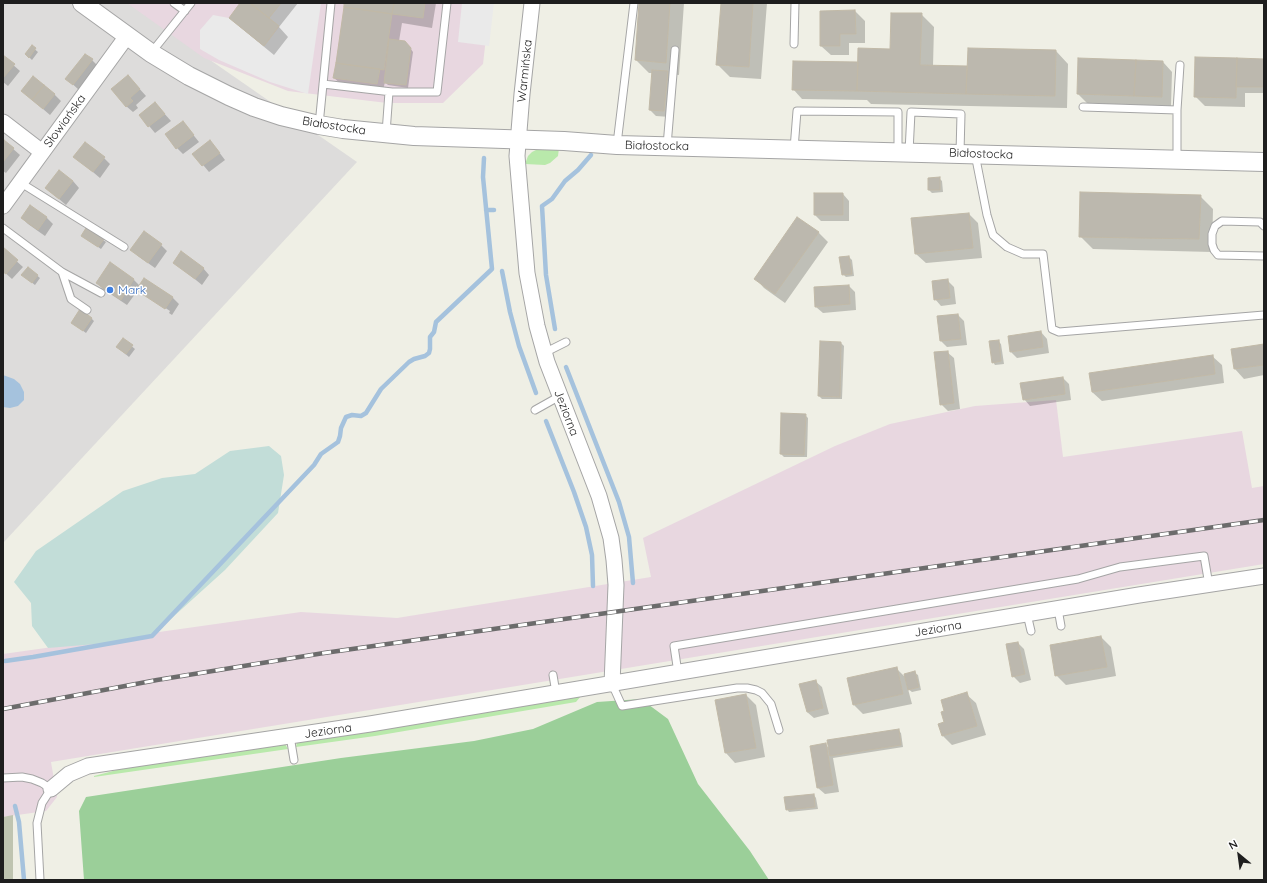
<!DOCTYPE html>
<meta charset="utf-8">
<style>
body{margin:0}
#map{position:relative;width:1267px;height:883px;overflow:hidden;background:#efefe5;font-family:Quicksand,sans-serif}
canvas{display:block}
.frame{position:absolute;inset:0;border:4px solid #1e1e1e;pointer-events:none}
.north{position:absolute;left:1219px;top:835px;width:40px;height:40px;-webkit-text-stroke:3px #fff;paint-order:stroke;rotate:331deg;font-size:11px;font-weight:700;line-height:16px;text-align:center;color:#1e1e1e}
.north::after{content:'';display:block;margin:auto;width:14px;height:18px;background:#1e1e1e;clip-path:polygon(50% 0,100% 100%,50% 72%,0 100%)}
</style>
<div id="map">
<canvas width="1267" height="883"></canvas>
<div class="frame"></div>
<div class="north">N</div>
</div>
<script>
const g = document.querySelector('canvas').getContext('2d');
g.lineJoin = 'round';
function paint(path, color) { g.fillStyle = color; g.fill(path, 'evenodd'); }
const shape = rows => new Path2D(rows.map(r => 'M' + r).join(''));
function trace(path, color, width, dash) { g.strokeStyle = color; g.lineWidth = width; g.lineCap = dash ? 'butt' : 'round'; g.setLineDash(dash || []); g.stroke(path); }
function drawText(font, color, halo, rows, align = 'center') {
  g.font = font + ' Quicksand,sans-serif'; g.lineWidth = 3; g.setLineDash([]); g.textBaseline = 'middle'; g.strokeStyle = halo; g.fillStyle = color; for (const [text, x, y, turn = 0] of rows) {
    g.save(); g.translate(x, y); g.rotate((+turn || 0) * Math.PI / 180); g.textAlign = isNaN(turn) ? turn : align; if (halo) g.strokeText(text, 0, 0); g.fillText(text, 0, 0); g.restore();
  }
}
paint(shape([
 [3,3,128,3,357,162,3,543]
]), '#dddcdb');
paint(shape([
 [127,3,490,3,483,64,443,103,387,103,288,91,204,58],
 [1056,400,1063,457,1242,431,1252,488,1264,486,1264,564,51,762,57,797,46,811,3,817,3,654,301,612,397,618,651,577,643,538,835,446,890,424,975,406]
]), '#e8d7e0');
paint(shape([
 [13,815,13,880,3,880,3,817]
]), '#bfc4b0');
paint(shape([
 [540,148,559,148,558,156,550,163,545,165,525,164,528,156,532,152],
 [581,696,576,702,375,736,296,747,297,742],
 [285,744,288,749,94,777,94,776,136,765]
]), '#b9e9ab');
paint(shape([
 [641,699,668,719,698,784,750,851,769,880,84,880,79,811,86,797,341,758,474,741,533,729,597,702]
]), '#9bcf99');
paint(shape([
 [269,446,281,456,284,475,278,513,225,570,152,636,120,642,48,648,32,626,31,603,14,582,36,551,123,491,162,478,195,474,230,451]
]), '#c2ddd8');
paint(shape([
 [281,3,321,3,308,94,270,82,219,60,200,49,200,30,213,15,229,18,264,46,279,27,269,18],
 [462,3,494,3,489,46,458,42]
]), '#eaeaea');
paint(shape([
 [3,375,14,379,20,384,24,392,24,400,18,406,10,408,3,407]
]), '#a5c2dd');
paint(shape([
 [242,3,298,3,279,27,288,37,274,55,240,27,230,18],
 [345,3,436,3,432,28,402,23,399,41,408,45,413,52,408,88,388,85,385,82,383,90,341,84,334,78],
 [640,3,684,3,679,75,669,74,673,79,670,117,656,116,650,110,653,73,649,73,636,60],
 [722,3,767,3,761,79,730,77,717,64],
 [855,11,865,21,865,43,849,43,849,55,831,55,821,46],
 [921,14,934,27,933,66,968,67,1056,51,1068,64,1067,108,871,104,867,100,802,99,793,89,891,50],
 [32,47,38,52,32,60,29,57],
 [3,56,20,71,8,86,3,82],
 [92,60,98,66,79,90,67,79],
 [1264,60,1264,93,1245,93,1245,107,1205,106,1195,96],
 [1163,62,1172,72,1171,106,1088,104,1078,94],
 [128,76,146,96,136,105,138,108,133,112,126,106],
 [22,91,54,94,61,101,50,115],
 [155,103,171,121,155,133,140,115],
 [183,122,199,142,183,154,177,148],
 [3,140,20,155,6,173,3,171],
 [216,148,225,160,209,172,194,154],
 [75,157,104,158,110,164,100,178],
 [939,178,942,181,943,192,932,193,929,190],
 [73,181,79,188,66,205,46,188],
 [843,194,849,201,849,221,821,221,815,215],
 [1200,196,1213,209,1212,252,1093,249,1080,236],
 [30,207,47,218,53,224,45,236,28,224,22,218],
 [969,214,978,223,982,258,926,263,916,254],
 [798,218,819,233,828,242,785,303,764,288,755,278],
 [85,238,103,240,106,242,101,249],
 [161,245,167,251,155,268,138,256,132,250],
 [3,249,23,267,12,279,3,271],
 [849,257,852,260,854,276,846,277,843,274],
 [174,262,203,268,209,275,202,285],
 [110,264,134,280,140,286,144,279,173,298,179,304,172,315,169,313,170,311,143,293,143,295,138,290,127,305,103,289,97,283],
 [28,268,40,278,35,285,26,278],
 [947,280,954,287,956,304,941,306,935,299],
 [849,286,855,292,856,310,823,313,816,307],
 [958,315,964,321,967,345,947,347,941,341],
 [91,318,94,321,86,333,75,325],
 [1041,332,1047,339,1049,353,1017,358,1011,352],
 [123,339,135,349,129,357,117,347],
 [998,341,1001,344,1004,364,995,365,993,362],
 [821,342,841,343,844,346,842,399,822,399,819,396],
 [1264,345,1264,375,1244,379,1235,369,1232,350],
 [947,352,954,358,960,409,948,411,941,404],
 [1212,356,1222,365,1224,383,1102,401,1092,392],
 [1063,378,1069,384,1071,400,1030,406,1024,399],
 [805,415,808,418,807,457,784,457,781,454],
 [1101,637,1111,647,1116,676,1066,685,1056,675],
 [1018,643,1024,649,1031,680,1020,683,1013,676],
 [896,668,906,678,915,673,918,675,921,690,912,692,908,689,912,704,863,714,854,705],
 [815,681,822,687,829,714,814,718,807,712],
 [966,694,976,703,986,735,952,745,943,736,946,711],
 [746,695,756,705,765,757,735,763,726,753,716,701],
 [898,730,901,733,903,747,833,758,839,792,825,794,818,788,811,747,825,744,829,748],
 [814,795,816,798,818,809,789,812,787,809]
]), '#0003');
trace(shape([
 [486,210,494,210],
 [502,271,510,312,519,346,536,393],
 [555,329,546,275,542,206,552,199,565,181,578,170,591,155],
 [566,367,619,502,629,537,633,583],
 [546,421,574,492,586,527,592,555,593,586],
 [5,661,33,657,152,636,314,465,321,454,338,442,340,436,341,428,346,417,352,415,361,416,366,413,381,389,409,362,414,359,425,356,429,353,430,349,430,337,434,332,436,322,492,269,483,177,484,158],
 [15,806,19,822,24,880]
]), '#a5c2dd', 4.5);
const building = shape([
 [240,3,250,3,279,26,264,46,229,18,240,3],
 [250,3,281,3,269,18,250,3],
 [344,3,394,3,392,14,344,7,344,3],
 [394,3,425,3,423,18,392,14,394,3],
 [639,3,670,3,666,63,635,60,639,3],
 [721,3,753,3,749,67,716,65,721,3],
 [344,7,392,14,384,70,336,63,344,7],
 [855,10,856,34,840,34,840,46,820,46,820,11,855,10],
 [891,13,922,13,920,65,967,66,966,94,857,91,858,48,890,49,891,13],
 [389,39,405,41,411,48,406,85,384,83,389,39],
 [32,45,36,48,29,58,25,54,32,45],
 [968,48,1056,50,1055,96,966,94,968,48],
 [85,54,93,59,73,85,65,79,85,54],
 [3,55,15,64,3,78,3,55],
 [1195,57,1237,58,1236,98,1194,97,1195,57],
 [1078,58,1136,60,1134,96,1077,94,1078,58],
 [1237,58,1264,59,1264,87,1236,87,1237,58],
 [1136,60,1163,61,1162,97,1134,96,1136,60],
 [793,61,858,62,857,91,792,90,793,61],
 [336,63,380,69,377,84,333,78,336,63],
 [652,70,668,71,664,111,649,110,652,70],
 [128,75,140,89,130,98,133,101,126,107,111,89,128,75],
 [33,76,44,85,32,100,21,91,33,76],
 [44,85,55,94,43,109,32,100,44,85],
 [155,102,165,114,148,127,139,115,155,102],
 [183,121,194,135,176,149,165,134,183,121],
 [4,140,14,148,3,162,3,141,4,140],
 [210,140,220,153,202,166,192,154,210,140],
 [85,142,105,157,93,172,73,157,85,142],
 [59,170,73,181,59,199,45,188,59,170],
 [940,177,940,190,928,190,928,178,940,177],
 [1080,192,1201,195,1199,239,1079,237,1080,192],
 [814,193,843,193,843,215,814,215,814,193],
 [30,205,47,217,38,230,21,218,30,205],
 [969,213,973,248,915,254,911,218,969,213],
 [797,217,819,232,775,294,754,279,797,217],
 [86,228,104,239,98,247,81,236,86,228],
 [144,231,162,244,148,263,130,250,144,231],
 [3,247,18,260,6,274,3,272,3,247],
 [181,251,204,268,195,279,173,263,181,251],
 [849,256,852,274,842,275,839,257,849,256],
 [110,262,134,279,121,300,96,283,110,262],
 [28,267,38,275,32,283,21,275,28,267],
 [144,278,173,297,165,309,136,290,144,278],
 [948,279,950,298,934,300,932,281,948,279],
 [849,285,850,304,815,307,814,287,849,285],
 [80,309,92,318,83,331,71,323,80,309],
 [958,314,961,339,940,341,937,316,958,314],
 [1041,331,1043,347,1010,352,1008,336,1041,331],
 [123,338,133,345,126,354,116,347,123,338],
 [999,340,1001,361,992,363,989,341,999,340],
 [820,341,841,342,840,397,818,396,820,341],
 [1264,344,1264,365,1234,369,1231,349,1264,344],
 [948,351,954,403,940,405,934,352,948,351],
 [1213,355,1215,374,1092,392,1089,373,1213,355],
 [1063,377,1065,394,1023,400,1020,383,1063,377],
 [781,413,806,414,804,455,780,454,781,413],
 [1101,636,1107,667,1055,676,1050,645,1101,636],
 [1018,642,1025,674,1012,677,1006,644,1018,642],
 [897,667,903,694,853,705,847,678,897,667],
 [915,671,919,687,908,690,904,674,915,671],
 [816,680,823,708,807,712,799,684,816,680],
 [967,692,977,726,942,736,938,724,944,722,941,712,944,711,941,700,967,692],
 [746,694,756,748,725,753,715,700,746,694],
 [899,729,901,745,830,756,827,740,899,729],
 [826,743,833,785,817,788,810,746,826,743],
 [814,794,815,807,786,810,784,797,814,794]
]);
paint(building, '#bcb8ae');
trace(building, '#c1b9a7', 1);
const service = shape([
 [174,3,185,11],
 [794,44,795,3],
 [151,53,191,3],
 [323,84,392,92,437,92,447,3],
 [1083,107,1177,110],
 [319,125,331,3],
 [386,133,389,92],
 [617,144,634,3],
 [667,146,675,50],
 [794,149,797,111,898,112,898,152],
 [909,152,911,112,961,114,960,153],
 [975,154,987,215,993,235,1007,247,1023,254,1043,254,1052,329,1059,332,1264,315],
 [1177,159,1177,110,1180,65],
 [21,183,124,247],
 [1264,226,1260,222,1222,221,1215,226,1212,234,1212,244,1214,250,1218,255,1264,256],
 [3,228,62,272,101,293],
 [62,272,71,299,87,310],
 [544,353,566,342],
 [535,410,560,396],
 [1058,609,1061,626],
 [1027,614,1031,631],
 [678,673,674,646,1078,579,1120,567,1204,556,1209,585],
 [553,675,556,693],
 [612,684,622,706,737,688,747,688,756,690,762,693,771,704,779,730],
 [290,736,294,760],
 [3,778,22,777,32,779,42,783,51,789,42,803,37,823,40,880]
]);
const minor = shape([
 [532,3,522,94,517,156,527,273,537,326,547,362,599,496,611,538,614,560,616,585,612,684],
 [3,122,42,152],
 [3,206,127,36],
 [51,789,69,774,88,766,370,724,1139,595,1264,576]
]);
const tertiary = shape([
 [82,3,151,53,189,76,229,96,254,107,281,116,319,125,343,129,414,136,564,141,617,145,1264,162]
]);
trace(service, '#a5a5a5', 9);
trace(minor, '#a5a5a5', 17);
trace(tertiary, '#a5a5a5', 20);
trace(service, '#fff', 7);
trace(minor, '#fff', 15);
trace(tertiary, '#fff', 18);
const rail = shape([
 [3,709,157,680,324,653,1264,520]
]);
trace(rail, '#6c6c6c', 4.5);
trace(rail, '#fff', 3, [9]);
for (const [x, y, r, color] of [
 [110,290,4,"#3f7fe0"]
]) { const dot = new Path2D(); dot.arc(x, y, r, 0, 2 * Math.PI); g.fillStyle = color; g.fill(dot); trace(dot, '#fff', 1.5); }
drawText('12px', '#1e1e1e', '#fff', [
 ["Warmińska",525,71,-84],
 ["Słowiańska",65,121,-54],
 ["Białostocka",334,126,9],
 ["Białostocka",657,146,1],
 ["Białostocka",981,154,2],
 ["Jeziorna",566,413,69],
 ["Jeziorna",938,629,-10],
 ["Jeziorna",328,731,-8]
]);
drawText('12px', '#366cbe', '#fff', [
 ["Mark",118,290]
], 'left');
</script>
